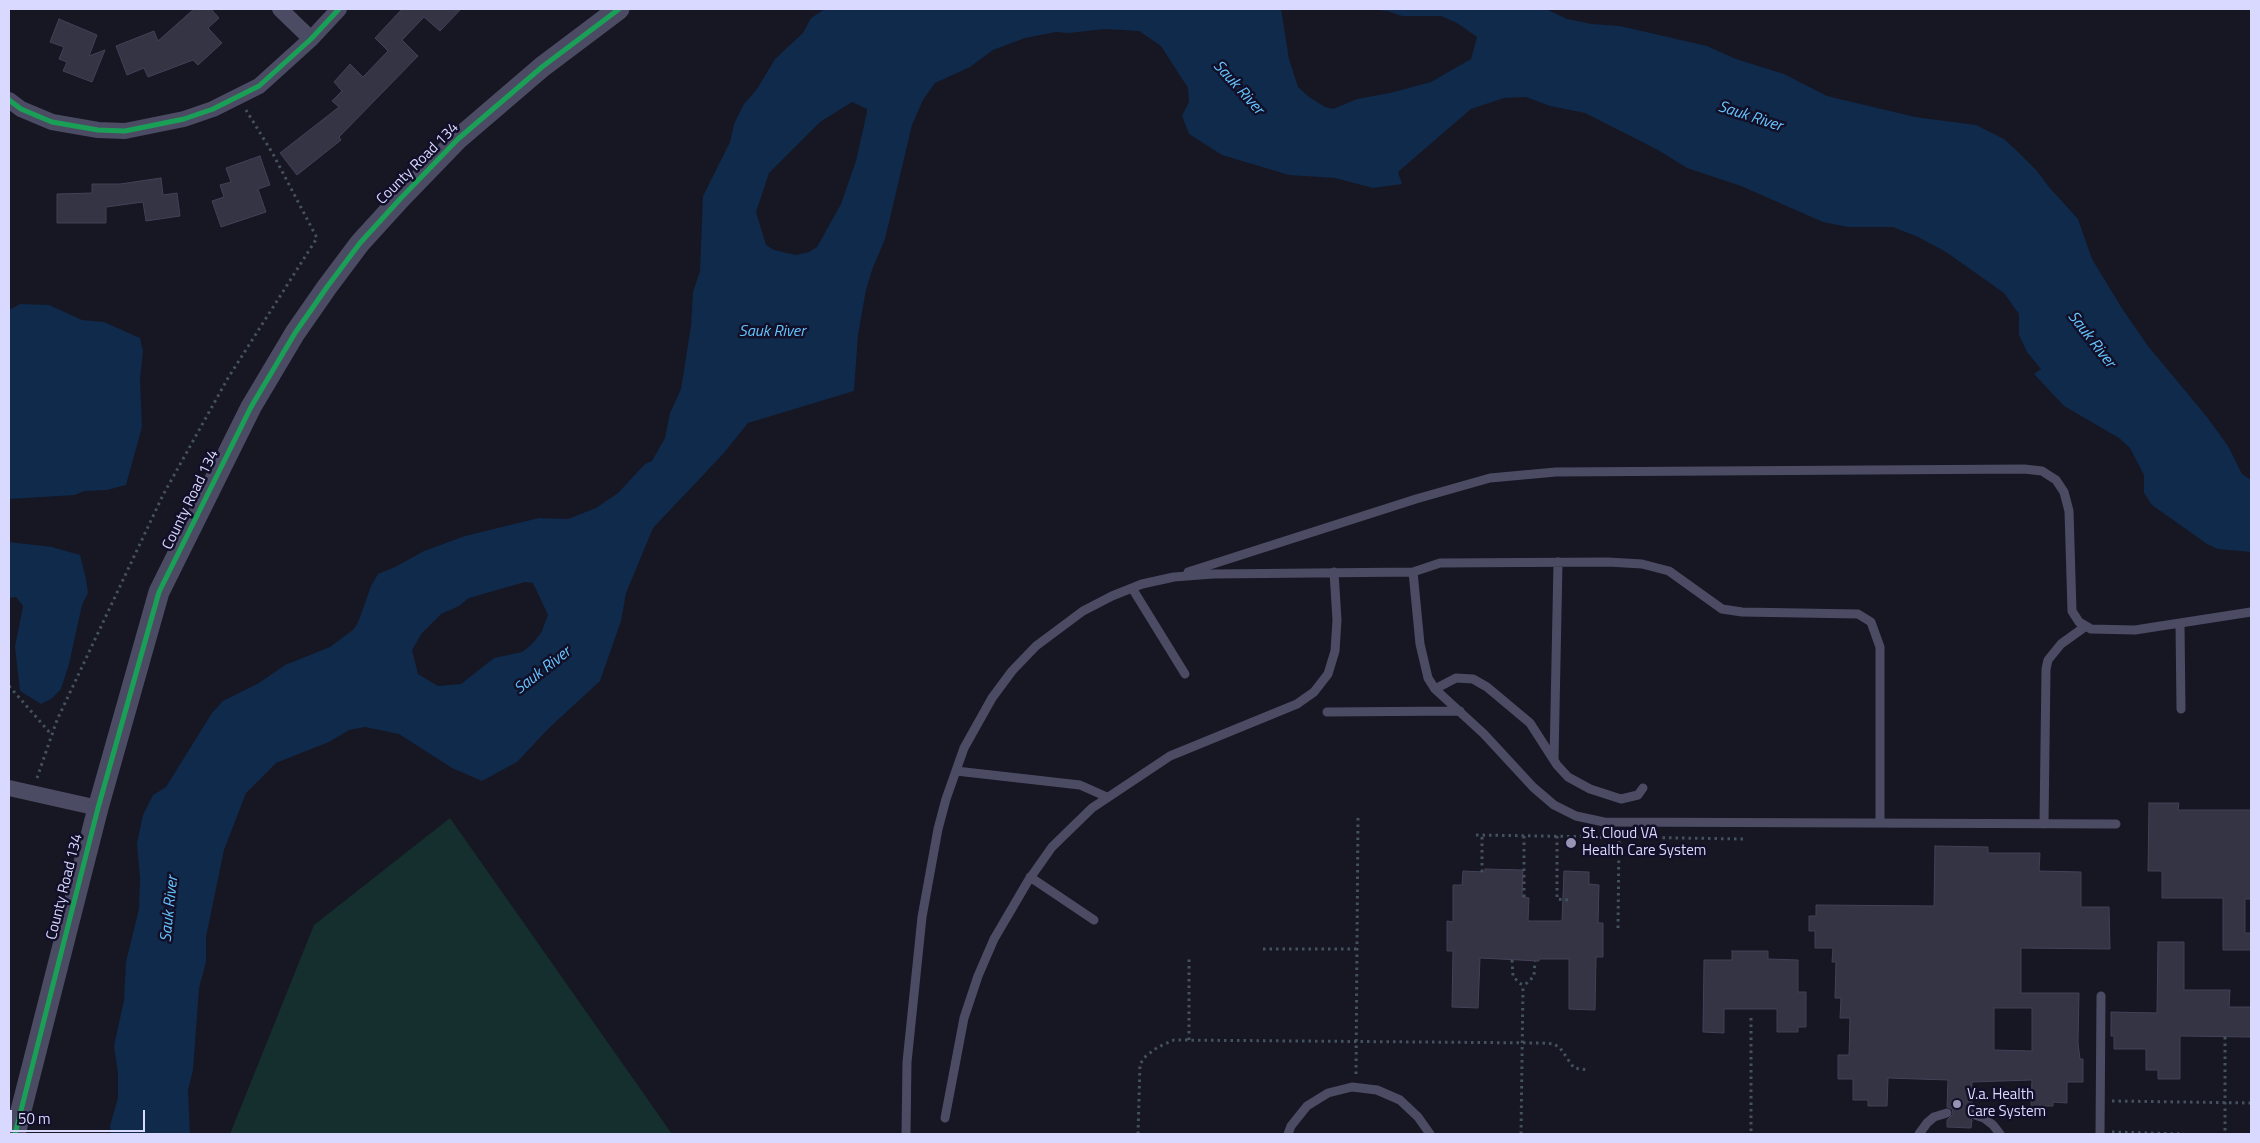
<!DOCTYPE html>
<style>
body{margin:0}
#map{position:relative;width:2260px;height:1143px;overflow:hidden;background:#171623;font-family:"Titillium Web",sans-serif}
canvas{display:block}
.frame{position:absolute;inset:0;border:10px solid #d9d8ff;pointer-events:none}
.scale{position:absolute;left:10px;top:1110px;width:135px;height:22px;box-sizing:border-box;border:2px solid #d9d8ff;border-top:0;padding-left:6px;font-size:15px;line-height:18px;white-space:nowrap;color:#d9d8ff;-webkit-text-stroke:4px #121029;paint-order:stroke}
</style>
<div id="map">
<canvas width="2260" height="1143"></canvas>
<div class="frame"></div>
<div class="scale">50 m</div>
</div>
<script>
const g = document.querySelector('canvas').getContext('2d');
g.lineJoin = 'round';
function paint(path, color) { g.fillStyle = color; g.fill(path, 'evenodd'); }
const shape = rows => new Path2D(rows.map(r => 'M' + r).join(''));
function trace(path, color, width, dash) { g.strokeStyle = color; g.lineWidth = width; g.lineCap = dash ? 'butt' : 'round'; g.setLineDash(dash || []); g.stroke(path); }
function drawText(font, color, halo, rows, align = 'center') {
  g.font = font + ' "Titillium Web",sans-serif'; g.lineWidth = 5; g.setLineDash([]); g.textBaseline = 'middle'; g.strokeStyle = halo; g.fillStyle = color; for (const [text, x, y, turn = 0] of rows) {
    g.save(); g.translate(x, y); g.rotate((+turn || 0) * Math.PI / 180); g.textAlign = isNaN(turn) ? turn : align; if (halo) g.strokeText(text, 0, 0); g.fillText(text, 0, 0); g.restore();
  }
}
paint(shape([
 [450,818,672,1134,230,1134,314,925]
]), '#142f2d');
paint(shape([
 [825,9,1281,9,1289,59,1298,87,1309,97,1325,107,1333,109,1357,99,1390,93,1431,82,1471,59,1477,37,1457,23,1441,16,1402,16,1387,11,1366,9,1546,9,1567,19,1592,24,1620,26,1707,46,1736,59,1784,74,1827,96,1915,117,1976,125,2004,139,2017,151,2037,171,2049,187,2078,219,2092,259,2123,310,2148,346,2207,417,2228,446,2242,474,2251,480,2251,552,2218,549,2207,544,2152,505,2144,493,2144,475,2130,448,2119,438,2064,406,2034,374,2041,369,2027,352,2019,335,2019,314,2004,293,1946,252,1918,237,1893,227,1848,227,1823,222,1741,186,1687,168,1658,150,1585,113,1550,106,1526,97,1504,98,1471,109,1398,172,1402,184,1373,188,1335,178,1289,175,1222,155,1189,134,1182,116,1189,102,1188,88,1161,46,1139,31,1105,29,1069,33,1056,32,1025,38,993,50,970,67,935,83,923,100,912,125,885,239,872,270,866,290,858,335,854,391,748,423,723,454,653,528,626,593,621,621,600,681,549,728,517,762,482,781,452,768,399,734,365,727,349,730,329,742,276,763,246,793,224,850,206,937,206,962,199,988,193,1070,188,1090,190,1134,111,1134,110,1126,118,1098,118,1073,114,1046,124,1000,126,962,139,909,140,879,137,843,143,815,153,795,166,787,212,713,223,701,259,683,285,665,330,647,354,629,359,620,371,586,378,574,395,567,424,551,465,536,539,518,568,519,596,508,618,493,645,464,652,461,665,438,670,413,681,389,691,326,693,292,700,271,703,196,730,142,734,124,744,104,757,89,775,59,803,33,811,18],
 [852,102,867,109,867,112,856,161,841,204,817,247,809,252,796,255,774,250,766,245,756,212,769,173,820,122],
 [525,582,533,583,548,615,541,633,531,645,522,652,494,658,461,684,438,686,418,674,412,650,422,633,441,614,459,606,469,598],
 [20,304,49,305,82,320,104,322,140,338,143,351,140,380,142,427,126,485,107,490,84,491,75,495,9,499,9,310],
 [9,542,52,547,80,555,86,579,88,593,82,605,69,664,61,689,51,699,41,704,20,691,15,647,23,606,16,597,9,598]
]), '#0f2a4a');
const building = shape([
 [194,9,211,9,219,18,208,28,222,43,198,65,193,60,148,77,144,68,127,75,116,46,154,31,158,41,194,9],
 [402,9,461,9,440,31,424,17,402,40,418,56,339,137,341,140,297,175,280,153,339,107,332,101,342,91,334,82,350,64,363,77,388,51,375,38,402,9],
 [59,19,97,35,89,56,105,50,92,82,63,71,67,62,59,59,64,47,50,42,59,19],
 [260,156,270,185,258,189,266,212,221,227,212,201,224,197,220,185,231,182,226,168,260,156],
 [161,178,163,195,177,193,180,216,146,221,143,202,106,207,106,223,57,223,57,194,92,193,92,184,120,184,161,178],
 [2149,803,2179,803,2178,810,2251,810,2251,899,2245,899,2245,933,2251,933,2251,950,2223,950,2223,898,2162,898,2162,871,2148,871,2149,803],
 [1935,846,1988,847,1988,853,2040,853,2039,871,2081,872,2081,907,2109,907,2110,949,2021,948,2021,993,2079,993,2078,1043,2080,1059,2083,1059,2083,1082,2067,1082,2067,1103,2053,1102,2053,1106,2031,1106,2032,1080,1972,1082,1972,1108,1968,1110,1966,1115,1972,1120,1971,1128,1947,1127,1947,1120,1953,1114,1952,1109,1947,1107,1948,1080,1888,1078,1887,1106,1868,1106,1868,1100,1853,1100,1853,1079,1838,1079,1838,1055,1849,1055,1850,1018,1840,1018,1841,998,1835,998,1836,962,1832,962,1833,948,1815,948,1815,931,1809,931,1809,916,1816,916,1816,905,1934,906,1935,846],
 [1994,1008,2032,1008,2032,1051,1994,1050,1994,1008],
 [1485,869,1523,870,1522,897,1529,898,1528,921,1562,921,1564,871,1589,872,1589,884,1599,885,1598,923,1603,923,1603,957,1596,957,1595,1010,1569,1009,1569,959,1539,959,1539,961,1480,958,1478,1008,1452,1007,1453,951,1447,951,1447,921,1453,922,1453,885,1462,885,1463,871,1485,872,1485,869],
 [2158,942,2184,942,2184,990,2230,990,2229,1007,2251,1007,2251,1037,2180,1036,2180,1079,2158,1079,2158,1070,2146,1070,2146,1049,2114,1049,2114,1036,2111,1036,2111,1012,2157,1013,2158,942],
 [1732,951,1768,951,1768,959,1798,960,1798,992,1806,992,1806,1027,1798,1027,1798,1032,1777,1032,1777,1009,1724,1009,1724,1033,1703,1032,1704,960,1732,960,1732,951]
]);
paint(building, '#353445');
trace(building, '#434157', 1);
trace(shape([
 [9,686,51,734],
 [37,778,57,720,163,495,228,378,317,238,273,154,246,110],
 [1476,835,1606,837],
 [1524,836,1524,897],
 [1557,836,1557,899,1568,900],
 [1617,837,1744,839],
 [1482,872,1482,835],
 [1618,928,1619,837],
 [1263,949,1357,949],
 [1512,960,1513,976,1519,983,1523,985,1527,983,1534,976,1535,961],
 [2225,1037,2225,1134],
 [1189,1040,1189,958],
 [1356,1074,1358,815],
 [2112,1101,2251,1103],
 [1751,1131,1751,1015],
 [2112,1132,2184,1134],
 [1138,1134,1140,1064,1146,1056,1158,1047,1174,1040,1542,1043,1554,1044,1560,1048,1574,1068,1589,1070],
 [1521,1134,1523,985]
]), '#44525f', 3, [2.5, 4]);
trace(shape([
 [1188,572,1416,499,1490,478,1556,472,2024,469,2042,471,2056,480,2064,492,2069,511,2072,611,2079,622,2091,629,2135,630,2251,612],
 [1413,572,1420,644,1428,678,1435,689,1484,734,1533,787,1554,805,1576,816,1604,822,2116,824],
 [1132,588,1185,674],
 [2180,624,2181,709],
 [1435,689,1456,678,1473,679,1487,687,1530,723,1557,765,1568,777,1590,789,1621,799,1638,795,1643,788],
 [1327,712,1460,711],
 [1554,760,1558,562],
 [956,771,1080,785,1107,797],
 [2044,824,2046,669,2048,660,2061,644,2086,626],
 [1030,877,1094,920],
 [1972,1114,1984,1118,1993,1125,2000,1134],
 [945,1118,964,1018,978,976,994,939,1028,881,1052,847,1092,808,1170,756,1297,704,1314,692,1328,674,1335,651,1337,620,1334,572],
 [906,1134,907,1062,922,917,938,829,946,799,964,748,992,698,1012,671,1036,646,1083,611,1112,596,1142,584,1174,577,1213,574,1413,572,1440,563,1608,562,1642,564,1669,571,1722,609,1742,612,1858,614,1871,622,1880,647,1880,823],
 [1288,1134,1291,1126,1307,1106,1328,1093,1352,1087,1377,1090,1400,1100,1418,1117,1430,1134],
 [1919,1134,1927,1123,1934,1117,1947,1113],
 [2100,1134,2101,996]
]), '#4b4c64', 9);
trace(shape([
 [280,9,311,39],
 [9,100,21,109,52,122,98,130,125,131,184,119,213,109,259,86,311,39,339,9],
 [9,788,98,808]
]), '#4b4c64', 16);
trace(shape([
 [15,1134,98,808,159,592,251,407,295,333,327,287,360,243,401,198,458,139,542,67,619,9]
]), '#4b4c64', 21);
trace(shape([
 [9,100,21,109,52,122,98,130,125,131,184,119,213,109,259,86,311,39,339,9],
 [15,1134,98,808,159,592,251,407,295,333,327,287,360,243,401,198,458,139,542,67,619,9]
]), '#1a9f57', 5);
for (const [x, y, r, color] of [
 [1571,843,6,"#9594b2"],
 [1957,1104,5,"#9594b2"]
]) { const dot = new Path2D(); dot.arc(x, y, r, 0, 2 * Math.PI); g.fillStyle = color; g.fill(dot); trace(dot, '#121029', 2); }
drawText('15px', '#d9d8ff', '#121029', [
 ["County Road 134",418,164,-45],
 ["County Road 134",191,500,-64],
 ["County Road 134",65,887,-76]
]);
drawText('15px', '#d9d8ff', '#121029', [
 ["St. Cloud VA",1582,834],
 ["Health Care System",1582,851],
 ["V.a. Health",1967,1095],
 ["Care System",1967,1112]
], 'left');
drawText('italic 16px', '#66c5ff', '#121029', [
 ["Sauk River",1238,88,48],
 ["Sauk River",1750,117,18],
 ["Sauk River",772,332],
 ["Sauk River",2091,340,52],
 ["Sauk River",543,671,-38],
 ["Sauk River",170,909,-84]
]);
</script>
